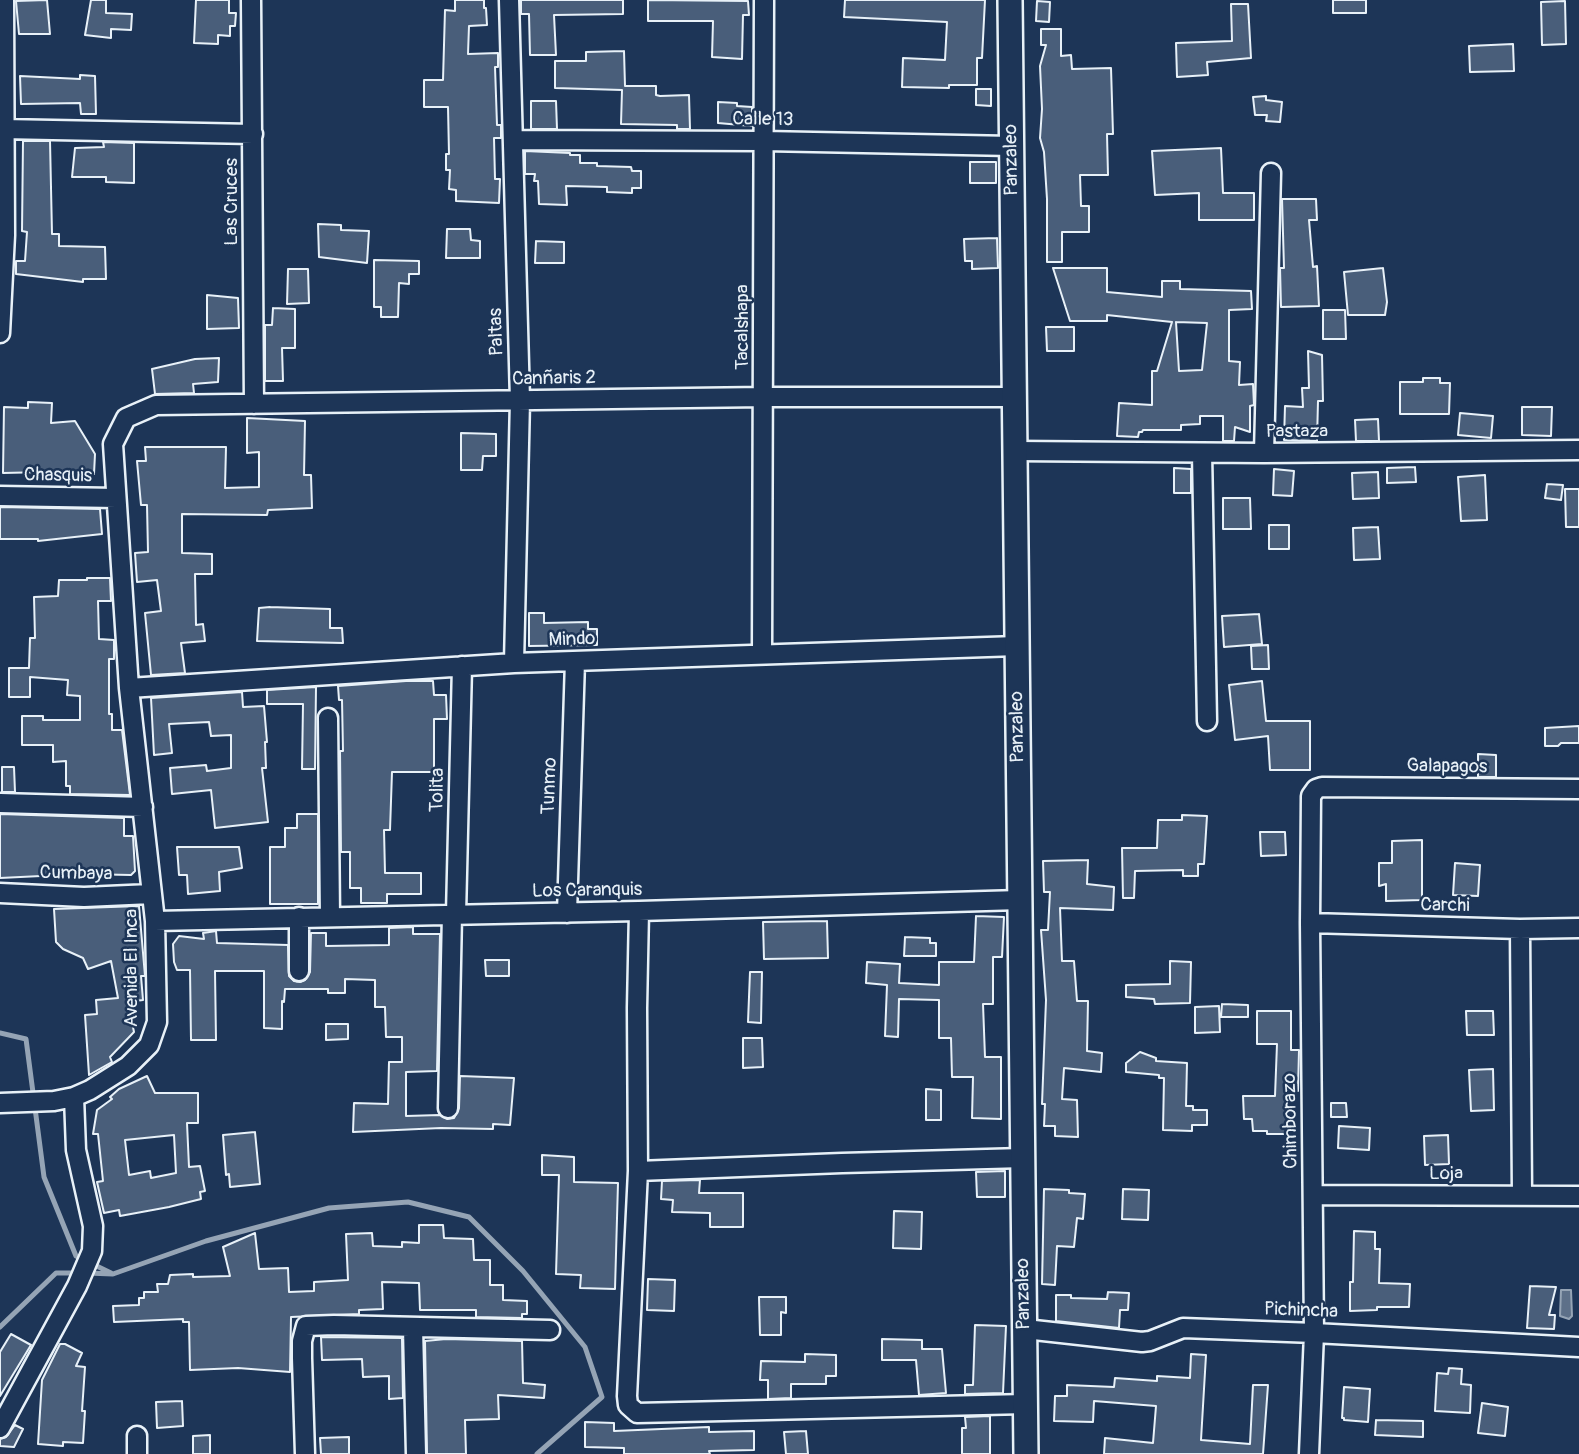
<!DOCTYPE html>
<meta charset="utf-8">
<style>
body{margin:0}
canvas{display:block;background:#1d3557}
</style>
<canvas width="1579" height="1454"></canvas>
<script>
const g = document.querySelector('canvas').getContext('2d');
g.lineJoin = 'round';
function paint(path, color) { g.fillStyle = color; g.fill(path, 'evenodd'); }
const shape = rows => new Path2D(rows.map(r => 'M' + r).join(''));
function trace(path, color, width, dash) { g.strokeStyle = color; g.lineWidth = width; g.lineCap = dash ? 'butt' : 'round'; g.setLineDash(dash || []); g.stroke(path); }
function drawText(font, color, halo, rows, align = 'center') {
  g.font = font + ' Pangolin,sans-serif'; g.lineWidth = 5; g.setLineDash([]); g.textBaseline = 'middle'; g.strokeStyle = halo; g.fillStyle = color; for (const [text, x, y, turn = 0] of rows) {
    g.save(); g.translate(x, y); g.rotate((+turn || 0) * Math.PI / 180); g.textAlign = isNaN(turn) ? turn : align; if (halo) g.strokeText(text, 0, 0); g.fillText(text, 0, 0); g.restore();
  }
}
const water = shape([
 [1561,1290,1571,1290,1572,1316,1569,1319,1560,1316,1561,1290]
]);
paint(water, '#5d7089');
trace(water, '#95a4b5', 2);
trace(shape([
 [0,1033,26,1039,44,1177,76,1256,111,1273],
 [87,1273,113,1274,206,1241,329,1208,408,1202,469,1217,523,1271,585,1347,602,1397,537,1454],
 [0,1327,56,1273,78,1273]
]), '#95a4b5', 5);
const building = shape([
 [47,0,50,34,19,34,16,1,47,0],
 [91,0,106,0,106,13,132,14,131,30,111,29,111,38,85,35,91,0],
 [196,0,229,0,229,13,236,13,235,26,230,26,230,36,218,35,218,44,194,43,196,0],
 [455,0,484,0,484,8,486,8,487,25,469,26,468,54,498,53,498,67,495,67,497,125,501,125,501,138,494,138,495,179,500,179,499,203,456,201,456,190,449,189,450,170,446,170,446,154,449,154,448,107,424,107,424,80,443,80,445,10,455,11,455,0],
 [521,0,623,0,623,14,554,15,556,55,530,55,529,14,521,14,521,0],
 [648,0,748,1,749,15,743,15,742,59,712,57,713,21,648,21,648,0],
 [845,0,985,0,982,58,977,58,977,85,949,85,949,88,902,87,903,58,945,60,947,22,844,17,845,0],
 [1333,0,1366,0,1366,13,1333,13,1333,0],
 [1037,1,1050,2,1049,22,1036,21,1037,1],
 [1565,1,1566,44,1542,45,1541,2,1565,1],
 [1231,4,1248,4,1251,58,1207,62,1208,75,1177,77,1176,43,1232,41,1231,4],
 [1041,29,1061,29,1061,56,1071,55,1072,69,1111,68,1113,134,1107,134,1108,175,1080,175,1081,206,1089,206,1089,232,1062,232,1062,262,1047,262,1047,199,1044,152,1040,138,1042,109,1040,66,1046,45,1041,45,1041,29],
 [1513,44,1514,71,1470,72,1469,46,1513,44],
 [624,51,625,86,656,86,656,95,660,96,689,95,690,129,677,129,677,125,621,124,622,90,555,88,555,61,586,61,586,52,624,51],
 [80,75,95,76,96,114,81,114,80,103,21,104,20,76,80,79,80,75],
 [976,89,991,89,991,106,976,105,976,89],
 [1266,96,1266,100,1282,102,1280,122,1266,121,1267,115,1255,115,1253,97,1266,96],
 [531,101,556,101,557,129,531,129,531,101],
 [718,102,737,103,737,106,752,107,752,126,718,123,718,102],
 [23,141,50,141,52,234,59,234,59,246,105,247,106,279,83,279,83,282,16,274,16,261,25,261,27,232,22,231,23,141],
 [103,142,134,143,134,183,106,182,106,177,72,177,75,148,104,147,103,142],
 [1221,148,1223,193,1254,193,1254,220,1199,220,1199,193,1155,195,1152,151,1221,148],
 [525,151,570,153,570,155,580,155,580,163,597,163,597,166,631,167,632,171,641,171,641,188,632,188,632,193,607,192,607,187,566,186,567,205,539,204,538,181,534,181,535,174,525,174,525,151],
 [970,162,996,162,996,183,970,183,970,162],
 [1282,199,1316,199,1317,220,1309,220,1313,267,1317,266,1319,306,1281,307,1280,268,1284,268,1282,199],
 [318,224,341,225,341,230,369,231,367,263,319,257,318,224],
 [447,229,470,229,471,240,480,241,480,258,446,258,447,229],
 [997,238,998,268,972,269,972,261,965,261,964,239,997,238],
 [536,241,564,242,564,263,535,263,536,241],
 [374,260,419,261,419,274,409,274,409,284,399,283,398,317,381,317,381,307,374,307,374,260],
 [1053,268,1107,268,1107,292,1162,297,1162,281,1180,281,1180,289,1251,291,1252,309,1229,310,1229,361,1240,362,1239,385,1253,384,1254,405,1250,406,1250,432,1235,427,1234,441,1223,441,1223,416,1200,416,1200,424,1181,425,1181,430,1143,430,1142,432,1139,432,1138,437,1117,436,1119,403,1152,405,1152,371,1157,371,1172,322,1107,315,1107,321,1070,321,1053,268],
 [1176,322,1207,323,1202,370,1179,371,1176,322],
 [1383,268,1387,302,1385,315,1348,315,1344,272,1383,268],
 [288,269,308,269,309,303,287,304,288,269],
 [207,295,238,298,239,328,207,329,207,295],
 [273,308,295,309,295,348,282,348,283,381,265,381,265,325,272,325,273,308],
 [1323,310,1345,310,1346,339,1323,339,1323,310],
 [1046,327,1074,327,1074,351,1047,351,1046,327],
 [1308,351,1322,355,1323,401,1318,401,1317,441,1284,440,1285,406,1303,407,1302,388,1309,388,1308,351],
 [219,358,218,382,193,384,194,393,155,394,152,369,195,359,219,358],
 [1423,378,1440,378,1440,383,1450,383,1449,414,1400,414,1400,382,1423,382,1423,378],
 [28,402,52,403,51,423,75,421,95,454,94,474,85,474,85,478,63,478,45,477,45,472,3,473,4,407,28,408,28,402],
 [1522,407,1552,407,1551,436,1522,435,1522,407],
 [1460,413,1493,416,1491,438,1458,435,1460,413],
 [247,418,305,421,304,475,311,475,312,508,268,510,267,515,182,514,182,553,212,554,212,574,195,574,196,625,203,624,205,641,181,643,185,673,151,675,145,613,161,611,157,580,137,582,135,553,148,552,147,505,141,505,137,461,146,461,145,447,226,447,225,488,259,487,259,452,247,453,247,418],
 [1378,419,1379,441,1356,441,1355,420,1378,419],
 [461,433,496,434,496,456,483,456,482,470,461,470,461,433],
 [1415,467,1416,482,1387,483,1387,468,1415,467],
 [1174,468,1191,469,1191,493,1174,493,1174,468],
 [1274,469,1294,471,1292,496,1273,495,1274,469],
 [1378,472,1379,498,1353,499,1352,473,1378,472],
 [1485,475,1487,520,1461,521,1458,477,1485,475],
 [1547,484,1563,485,1561,500,1545,498,1547,484],
 [1565,489,1579,489,1579,527,1566,527,1565,489],
 [1223,498,1250,498,1251,529,1223,529,1223,498],
 [0,507,100,509,102,534,38,541,38,539,0,539,0,507],
 [1269,525,1289,525,1289,549,1269,549,1269,525],
 [1378,527,1380,559,1354,560,1353,528,1378,527],
 [87,578,110,578,111,601,98,601,99,639,114,640,114,659,109,659,109,714,112,714,112,730,122,730,130,795,70,794,70,786,66,786,66,761,53,762,53,745,22,745,22,716,43,716,43,720,80,720,80,696,67,695,68,680,30,677,30,697,9,697,9,668,29,668,30,638,35,638,34,597,58,596,59,580,87,580,87,578],
 [270,607,330,609,330,628,342,628,343,643,257,641,259,608,270,607],
 [529,613,544,613,544,623,588,622,588,629,597,629,597,645,529,646,529,613],
 [1259,614,1262,644,1224,647,1222,616,1259,614],
 [1268,645,1269,669,1252,669,1251,646,1268,645],
 [406,681,433,681,434,695,446,695,447,719,434,719,434,772,392,772,390,830,384,830,385,873,421,873,421,894,387,894,387,903,361,903,361,888,350,888,350,852,341,852,340,751,343,751,342,700,339,700,338,686,406,681],
 [1262,681,1266,721,1310,721,1310,770,1270,770,1268,736,1235,740,1229,685,1262,681],
 [316,687,315,769,302,769,303,704,267,704,267,690,316,687],
 [242,692,243,707,264,706,267,742,265,742,266,768,262,768,268,822,215,828,211,790,172,794,170,768,206,765,207,771,231,768,231,735,211,736,209,722,169,724,172,753,154,755,151,698,242,692],
 [1579,726,1579,743,1561,743,1558,746,1545,746,1545,728,1579,726],
 [1478,754,1496,755,1496,777,1478,777,1478,754],
 [2,767,14,767,15,792,2,792,2,767],
 [0,814,124,818,124,836,133,836,135,871,131,875,82,874,0,878,0,814],
 [297,814,318,814,318,904,270,904,270,847,285,847,285,828,297,828,297,814],
 [1182,815,1207,816,1204,864,1198,864,1198,876,1183,876,1183,870,1135,871,1134,898,1123,898,1122,848,1157,848,1158,820,1182,820,1182,815],
 [1260,832,1285,832,1286,855,1261,856,1260,832],
 [1422,840,1422,900,1386,901,1386,884,1379,886,1379,863,1392,863,1392,841,1422,840],
 [177,847,239,847,242,868,219,872,220,891,188,894,187,875,179,875,177,847],
 [1088,860,1087,884,1114,887,1113,910,1060,908,1062,961,1074,961,1077,1001,1088,1001,1087,1051,1102,1053,1101,1072,1064,1068,1062,1099,1077,1100,1078,1137,1055,1136,1055,1126,1044,1126,1045,1104,1042,1104,1046,1000,1041,930,1048,930,1050,892,1044,892,1043,861,1088,860],
 [1455,863,1480,865,1478,896,1453,895,1455,863],
 [139,906,145,976,141,976,143,1000,128,1002,134,1032,110,1057,112,1062,89,1075,85,1015,97,1014,96,1000,118,998,111,961,88,969,83,958,63,949,56,942,54,909,139,906],
 [976,916,1004,917,1002,957,993,957,993,1004,983,1004,985,1057,1001,1057,1001,1119,972,1118,973,1077,952,1077,951,1038,939,1038,939,1000,899,999,898,1037,885,1036,887,985,866,983,867,962,900,964,899,983,939,985,939,962,974,962,976,916],
 [827,921,828,958,764,959,763,922,827,921],
 [413,927,413,934,440,934,437,1071,406,1072,406,1116,440,1115,447,1119,454,1118,459,1108,460,1076,514,1078,510,1125,493,1124,493,1129,441,1128,353,1132,354,1103,388,1104,389,1062,402,1062,402,1037,386,1037,385,1007,375,1007,375,980,345,979,345,993,328,993,328,989,285,989,284,1002,282,1001,282,1029,264,1028,264,971,215,971,216,1040,191,1040,190,970,177,970,174,962,173,944,179,936,204,939,203,933,216,931,217,943,288,945,289,976,294,981,300,982,305,980,310,972,311,933,326,933,326,946,389,945,389,928,413,927],
 [905,937,930,938,930,943,936,943,936,956,904,956,905,937],
 [485,960,509,960,509,976,486,976,485,960],
 [1170,961,1191,962,1190,1003,1155,1004,1154,999,1126,997,1126,985,1170,984,1170,961],
 [750,972,762,972,761,1023,748,1022,750,972],
 [1222,1004,1248,1005,1248,1017,1221,1017,1222,1004],
 [1219,1006,1220,1032,1195,1033,1195,1007,1219,1006],
 [1257,1011,1291,1011,1291,1050,1299,1050,1298,1091,1288,1091,1288,1134,1267,1134,1267,1131,1253,1131,1252,1119,1244,1119,1243,1096,1275,1096,1277,1044,1257,1044,1257,1011],
 [1466,1011,1493,1011,1494,1035,1467,1035,1466,1011],
 [326,1024,348,1024,348,1039,326,1040,326,1024],
 [743,1038,762,1038,763,1067,743,1068,743,1038],
 [1140,1052,1156,1058,1156,1061,1187,1063,1186,1106,1193,1106,1193,1110,1207,1110,1207,1125,1192,1125,1192,1131,1163,1130,1164,1078,1159,1078,1159,1075,1126,1072,1126,1063,1140,1052],
 [1493,1069,1494,1110,1471,1111,1469,1070,1493,1069],
 [147,1076,155,1093,198,1093,198,1123,187,1123,189,1167,200,1166,205,1191,200,1192,201,1199,169,1207,120,1216,119,1210,104,1213,97,1182,103,1181,98,1134,93,1134,97,1110,112,1099,110,1097,119,1089,147,1076],
 [174,1135,176,1173,151,1178,150,1171,129,1175,125,1140,174,1135],
 [926,1089,941,1090,941,1120,926,1120,926,1089],
 [1331,1103,1346,1103,1347,1117,1331,1117,1331,1103],
 [1339,1126,1370,1128,1369,1150,1338,1148,1339,1126],
 [255,1132,260,1184,230,1187,229,1174,226,1175,223,1135,255,1132],
 [1448,1135,1449,1164,1425,1165,1424,1136,1448,1135],
 [542,1155,574,1157,574,1182,618,1183,615,1289,580,1288,581,1275,556,1274,559,1175,542,1175,542,1155],
 [1005,1171,1005,1197,977,1197,976,1172,1005,1171],
 [700,1180,699,1193,743,1193,743,1227,710,1227,710,1213,672,1212,673,1200,661,1199,662,1181,700,1180],
 [1044,1189,1069,1190,1069,1193,1085,1194,1083,1219,1077,1218,1074,1247,1057,1246,1055,1285,1042,1284,1044,1189],
 [1123,1189,1149,1190,1148,1220,1122,1219,1123,1189],
 [894,1211,922,1212,921,1249,893,1248,894,1211],
 [419,1225,443,1225,444,1238,473,1239,474,1260,490,1260,490,1285,503,1285,503,1300,527,1301,527,1314,522,1314,522,1318,476,1317,476,1310,420,1310,419,1283,382,1282,383,1309,359,1310,359,1314,291,1317,290,1372,238,1368,190,1370,189,1322,183,1322,183,1319,114,1322,113,1306,139,1305,139,1298,144,1298,144,1292,158,1292,157,1284,168,1284,170,1275,193,1274,193,1277,230,1276,223,1247,255,1233,259,1269,288,1268,289,1292,314,1291,314,1282,348,1280,346,1234,372,1233,373,1246,402,1247,402,1242,419,1243,419,1225],
 [1354,1231,1375,1232,1375,1249,1380,1249,1379,1283,1410,1284,1409,1307,1377,1307,1377,1310,1350,1311,1350,1282,1353,1282,1354,1231],
 [648,1279,675,1280,674,1311,647,1310,648,1279],
 [1530,1286,1556,1287,1549,1315,1555,1315,1554,1329,1527,1328,1530,1286],
 [1108,1292,1129,1293,1128,1310,1120,1310,1119,1328,1056,1321,1056,1295,1071,1295,1071,1298,1107,1299,1108,1292],
 [759,1297,786,1297,786,1313,781,1312,781,1335,760,1335,759,1297],
 [975,1325,1006,1326,1003,1393,965,1394,965,1385,973,1385,975,1325],
 [11,1334,31,1345,0,1396,0,1352,11,1334],
 [321,1337,402,1338,403,1398,389,1399,389,1376,363,1377,362,1359,322,1360,321,1337],
 [446,1339,522,1341,523,1383,545,1385,544,1398,498,1395,499,1419,465,1420,466,1454,427,1454,425,1341,446,1339],
 [882,1339,922,1340,922,1349,942,1349,946,1393,919,1395,916,1360,882,1360,882,1339],
 [60,1344,65,1344,82,1353,76,1366,85,1367,82,1411,85,1411,83,1443,63,1442,63,1446,38,1444,42,1380,60,1344],
 [805,1354,836,1355,836,1376,826,1376,826,1384,791,1384,791,1398,768,1399,768,1380,760,1380,761,1361,805,1362,805,1354],
 [1191,1354,1206,1355,1201,1440,1250,1444,1253,1385,1268,1385,1263,1454,1104,1454,1105,1438,1153,1443,1156,1406,1094,1401,1093,1422,1054,1421,1055,1396,1067,1396,1067,1385,1114,1387,1115,1378,1157,1381,1157,1376,1190,1378,1191,1354],
 [1449,1368,1462,1369,1461,1384,1471,1385,1470,1413,1435,1411,1437,1373,1448,1374,1449,1368],
 [1344,1387,1370,1389,1368,1422,1344,1420,1344,1418,1342,1418,1344,1387],
 [182,1401,183,1426,157,1428,156,1402,182,1401],
 [1482,1403,1508,1407,1505,1436,1478,1433,1482,1403],
 [990,1416,990,1454,962,1454,962,1428,966,1428,965,1417,990,1416],
 [1376,1420,1423,1421,1423,1437,1375,1435,1376,1420],
 [585,1422,614,1423,614,1431,709,1427,709,1432,754,1431,754,1450,709,1451,710,1454,624,1454,624,1448,585,1447,585,1422],
 [15,1425,23,1429,14,1447,0,1446,0,1439,6,1437,15,1425],
 [806,1431,808,1454,786,1454,784,1432,806,1431],
 [210,1435,210,1454,193,1454,193,1436,210,1435],
 [349,1437,349,1454,321,1454,320,1438,349,1437]
]);
paint(building, '#495e7a');
trace(building, '#e8f1f8', 2);
const minor = shape([
 [251,0,254,404],
 [509,0,520,400,514,663],
 [3,129,253,134],
 [513,140,764,141,1012,146],
 [0,333,5,235,4,0],
 [1015,451,1264,453,1579,450],
 [1202,453,1207,721],
 [1264,453,1271,173],
 [0,496,116,498],
 [762,654,764,0],
 [129,688,514,663,1017,646],
 [328,718,330,917],
 [0,803,143,807],
 [0,893,84,897,151,894],
 [639,911,637,1008,638,1171,627,1396,628,1405,637,1413,1026,1404],
 [567,913,575,661],
 [456,914,462,666],
 [155,921,639,911,1020,900],
 [1310,923,1520,929,1579,928],
 [1520,929,1522,1194],
 [299,971,299,917],
 [0,1103,54,1101,74,1097],
 [448,1108,452,914],
 [638,1171,842,1163,1023,1158],
 [1313,1195,1579,1196],
 [413,1328,416,1454],
 [1025,1329,1142,1342,1150,1341,1183,1328,1314,1333,1579,1347],
 [0,1428,77,1286,92,1251,93,1226,76,1150,74,1097,90,1090,128,1066,149,1045,157,1022,155,921,129,688,113,444,126,418,156,405,764,397,1014,397],
 [137,1436,137,1454],
 [305,1454,302,1358,302,1341,306,1326,334,1325,550,1330],
 [1309,1454,1314,1333,1310,923,1311,796,1316,789,1322,787,1579,789]
]);
const tertiary = shape([
 [1010,0,1026,1454]
]);
trace(minor, '#e8f1f8', 23);
trace(tertiary, '#e8f1f8', 28);
trace(minor, '#1d3557', 18);
trace(tertiary, '#1d3557', 23);
drawText('19px', '#e8f1f8', '#1d3557', [
 ["Calle 13",763,120,1],
 ["Panzaleo",1012,160,-91],
 ["Las Cruces",232,202,-90],
 ["Tacalshapa",743,327,-90],
 ["Paltas",497,332,-92],
 ["Canñaris 2",554,379,-1],
 ["Pastaza",1297,432],
 ["Chasquis",58,476,1],
 ["Mindo",572,640,-2],
 ["Panzaleo",1018,727,-91],
 ["Galapagos",1447,767,1],
 ["Tunmo",550,786,-88],
 ["Tolita",438,790,-89],
 ["Cumbaya",76,874,1],
 ["Los Caranquis",587,891,-1],
 ["Carchi",1445,906,1],
 ["Avenida El Inca",132,968,-90],
 ["Chimborazo",1291,1121,-91],
 ["Loja",1446,1174],
 ["Panzaleo",1024,1294,-91],
 ["Pichincha",1301,1311,2]
]);
</script>
